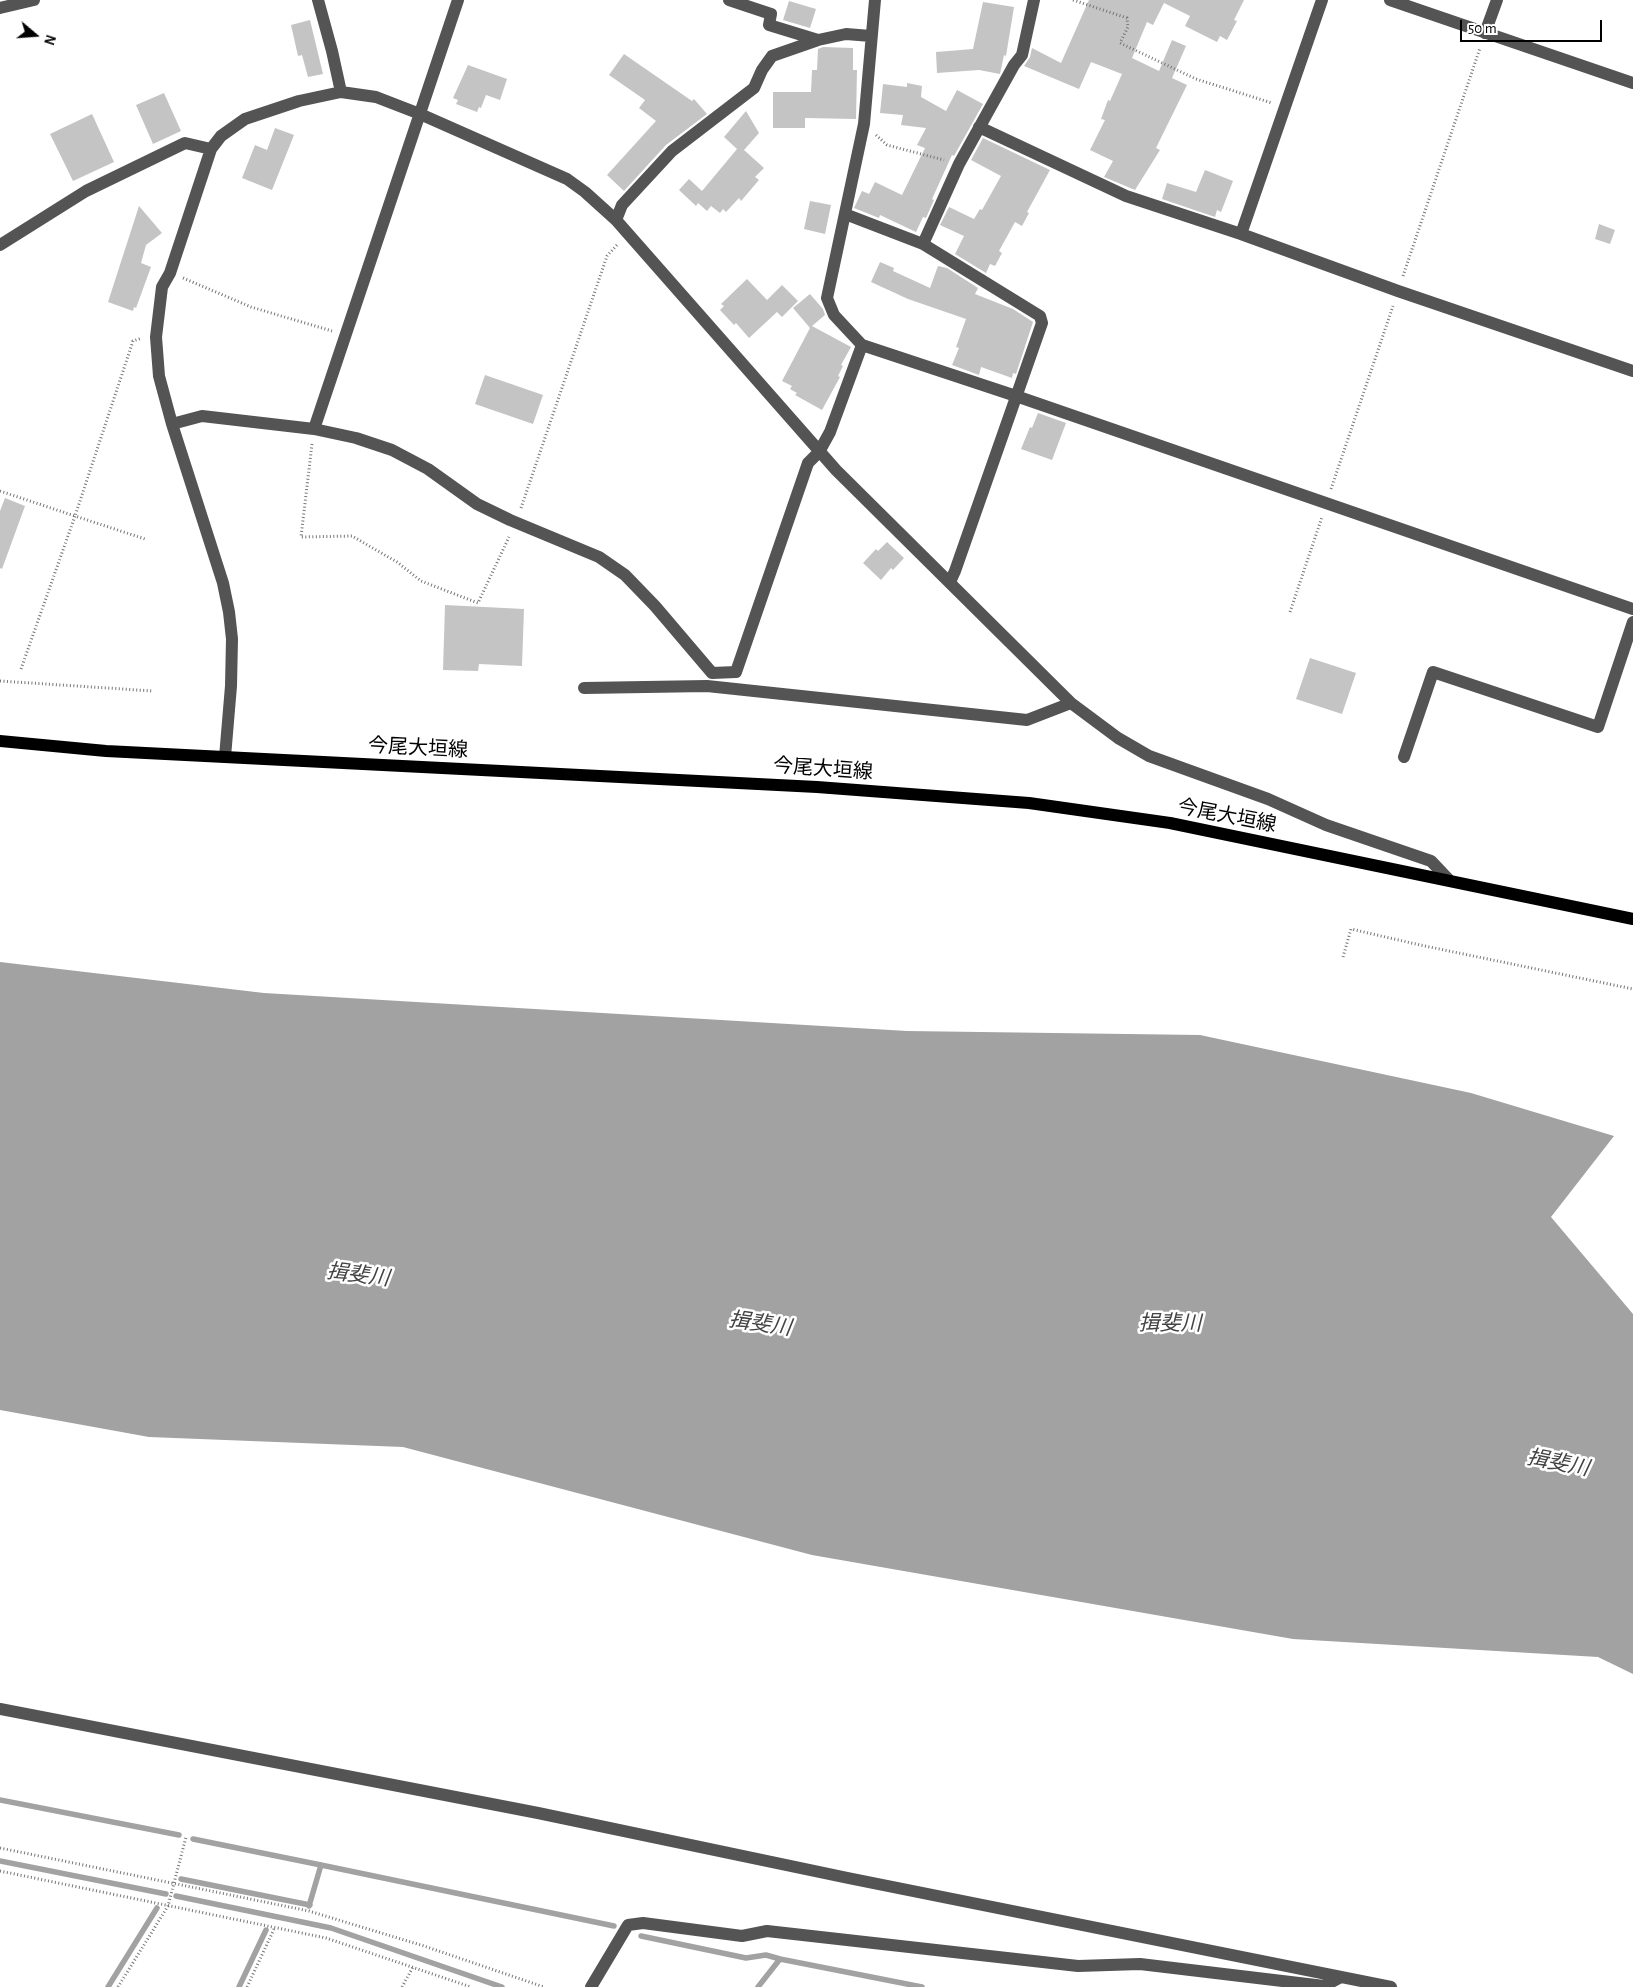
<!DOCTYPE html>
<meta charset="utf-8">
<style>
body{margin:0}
#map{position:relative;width:1633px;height:1987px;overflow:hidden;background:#fff;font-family:"Alegreya Sans",sans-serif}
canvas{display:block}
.north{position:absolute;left:10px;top:10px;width:50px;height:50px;-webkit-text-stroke:4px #fff;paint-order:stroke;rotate:108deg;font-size:14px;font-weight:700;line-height:20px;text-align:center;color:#000}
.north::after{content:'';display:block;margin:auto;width:18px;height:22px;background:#000;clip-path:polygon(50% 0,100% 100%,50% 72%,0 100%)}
.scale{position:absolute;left:1460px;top:20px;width:142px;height:22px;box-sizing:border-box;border:2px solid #000;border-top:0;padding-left:6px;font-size:15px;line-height:18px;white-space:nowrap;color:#000;-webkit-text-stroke:4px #fff;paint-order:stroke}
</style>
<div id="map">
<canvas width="1633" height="1987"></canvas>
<div class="north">N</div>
<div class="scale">50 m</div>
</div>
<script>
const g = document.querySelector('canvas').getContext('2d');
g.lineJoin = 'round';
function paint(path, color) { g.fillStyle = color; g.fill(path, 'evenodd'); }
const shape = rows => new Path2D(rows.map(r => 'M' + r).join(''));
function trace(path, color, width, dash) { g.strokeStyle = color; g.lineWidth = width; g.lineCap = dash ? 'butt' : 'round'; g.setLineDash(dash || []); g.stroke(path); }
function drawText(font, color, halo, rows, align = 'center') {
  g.font = font + ' "Alegreya Sans","Noto Sans JP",sans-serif'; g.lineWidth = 5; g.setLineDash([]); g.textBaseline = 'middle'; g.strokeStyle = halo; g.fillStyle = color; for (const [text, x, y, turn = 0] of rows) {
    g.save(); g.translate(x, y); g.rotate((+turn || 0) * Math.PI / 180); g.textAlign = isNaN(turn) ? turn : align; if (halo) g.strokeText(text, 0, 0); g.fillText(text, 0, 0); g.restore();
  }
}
paint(shape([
 [0,962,264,993,907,1031,1200,1035,1471,1093,1614,1136,1551,1217,1633,1314,1633,1674,1598,1657,1293,1639,812,1555,403,1447,149,1437,0,1410]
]), '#a2a2a2');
trace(shape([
 [0,1800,179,1835],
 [193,1839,321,1865],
 [0,1861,166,1894],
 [181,1879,310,1905],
 [176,1896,331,1928,502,1987],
 [309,1906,321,1865,614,1926],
 [641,1936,746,1958,766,1955,780,1959,758,1987],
 [780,1959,922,1987],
 [108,1987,157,1908],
 [239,1987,266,1930]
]), '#a2a2a2', 5.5);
paint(shape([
 [1089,0,1244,0,1234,20,1237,21,1227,40,1220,36,1217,42,1185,26,1190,16,1164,3,1153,25,1147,22,1132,58,1159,71,1172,40,1186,46,1172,78,1187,85,1156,148,1160,150,1135,190,1104,177,1113,161,1090,150,1105,120,1101,119,1108,100,1110,101,1122,74,1091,62,1079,89,1024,66,1030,57,1032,48,1061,63],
 [789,1,816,9,810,28,783,20],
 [983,2,1014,7,1006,56,1004,55,1000,74,979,70,937,73,936,52,973,49],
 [310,20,323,74,308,77,302,55,298,56,291,25],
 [823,47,853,48,853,70,857,70,856,119,805,118,805,128,773,128,773,92,811,92,812,70,817,70,818,49],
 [624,54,692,101,694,99,707,114,666,145,624,191,607,175,656,121,639,108,645,100,609,75],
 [468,65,507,79,500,100,486,95,481,108,479,107,477,112,456,104,458,100,453,98],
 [907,83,922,86,921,97,946,111,957,90,983,104,954,156,952,155,932,199,934,200,926,218,923,217,916,232,880,215,879,218,854,208,862,191,869,194,875,182,902,195,925,148,917,145,926,128,901,125,903,115,880,113,883,84,907,87],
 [164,93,181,131,153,144,136,105],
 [746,111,759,133,744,150,764,168,755,177,759,180,741,201,739,198,726,212,723,209,720,213,711,206,707,211,698,203,696,206,679,190,689,179,702,191,737,149,724,137],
 [92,114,114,162,73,181,50,134],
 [275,128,294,135,272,190,242,178,255,145,267,150],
 [983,138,1050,170,1027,212,1029,213,1022,226,1015,222,999,251,1002,253,995,266,990,264,986,273,955,254,964,236,940,225,949,207,974,219,980,209,982,210,1001,176,971,160],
 [1205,170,1233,181,1221,212,1217,210,1215,217,1162,199,1167,183,1196,192],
 [810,201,831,205,825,234,804,229],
 [139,206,162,233,146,245,141,263,151,267,136,308,134,307,133,311,108,302],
 [1599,224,1615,230,1610,244,1595,239],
 [880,262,894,268,893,271,930,288,938,266,947,268,978,288,975,294,1013,309,1033,322,1016,374,1013,373,1012,378,981,367,979,375,952,365,959,348,956,347,966,319,908,299,871,282],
 [747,279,767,300,782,285,798,301,782,317,777,312,749,338,736,323,734,325,720,310,724,306,721,304],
 [810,294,823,309,825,315,812,326,851,347,841,365,843,366,838,376,840,377,822,410,795,395,797,393,790,389,792,386,782,381,810,328,793,308],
 [485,375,543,395,533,424,475,404],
 [1038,413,1066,423,1052,460,1021,449,1030,427,1032,428],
 [5,498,25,506,2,569,0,568,0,511],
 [887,542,904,558,893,570,891,568,881,580,863,563,876,549,878,551],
 [445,605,524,609,522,666,479,664,478,671,443,670],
 [1310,658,1356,673,1342,714,1296,699]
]), '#c4c4c4');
trace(shape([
 [1073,0,1127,18,1128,27,1120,43,1196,79,1272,103],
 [876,135,887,145,944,160],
 [1403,276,1480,48],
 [183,278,251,307,332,331],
 [312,444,301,537,352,536,397,562,421,581,478,603,509,537],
 [1331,489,1393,306],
 [0,491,75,516,133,341,142,338],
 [521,508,607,256,617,245],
 [1290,612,1322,517],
 [21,669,75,516,145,539],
 [0,681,153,691],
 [1343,957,1351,929,1420,945,1633,989],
 [0,1848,309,1911,424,1946,544,1987],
 [0,1871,326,1938,471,1987],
 [118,1987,168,1906,186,1837],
 [247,1987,275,1927],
 [402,1987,413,1967]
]), '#767676', 3, [1, 2.5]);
trace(shape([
 [318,0,332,51,341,92],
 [729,0,771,14,769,25,818,40],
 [875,0,864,124,827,298,834,315,862,345,1016,396,1633,609],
 [1322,0,1241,234,1398,291,1633,371],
 [1390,0,1633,83],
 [0,8,34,0],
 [1485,33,1497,0],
 [979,127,1126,196,1241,234],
 [845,214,923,244,1040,316,1042,323,955,571,950,582],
 [616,220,622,205,672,151,754,88,762,70,772,56,818,40,846,34,871,36],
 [923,244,959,164,1014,65,1022,55,1034,0],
 [0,245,86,191,185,143,211,149],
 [172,424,202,416,314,429,356,438,392,450,428,469,477,504,510,520,599,557,625,575,655,606,712,673,736,672,808,463,819,452,830,432,862,345],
 [314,429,458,0],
 [584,688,707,686,1027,720,1071,703],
 [225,757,231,686,232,639,229,612,223,583,172,424,159,376,156,337,162,287,170,273,211,149,221,136,245,119,299,101,341,92,376,97,420,114,567,179,585,192,616,220,836,470,1071,703,1118,738,1149,756,1268,799,1326,825,1431,861,1449,880],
 [1404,757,1433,672,1598,727,1633,622],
 [0,1709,538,1813,848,1878,1391,1987],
 [591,1987,628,1925,643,1923,742,1936,767,1931,1078,1966,1140,1964,1324,1986,1341,1977]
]), '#545454', 12);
trace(shape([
 [0,741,106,751,817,787,1029,803,1170,823,1633,919]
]), '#000', 12);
drawText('20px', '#000', '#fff', [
 ["今尾大垣線",418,748,3],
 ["今尾大垣線",823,769,4],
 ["今尾大垣線",1227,816,11]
]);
drawText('italic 21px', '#434343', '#fff', [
 ["揖斐川",358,1275,7],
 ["揖斐川",760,1324,8],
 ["揖斐川",1170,1324],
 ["揖斐川",1558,1463,11]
]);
</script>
